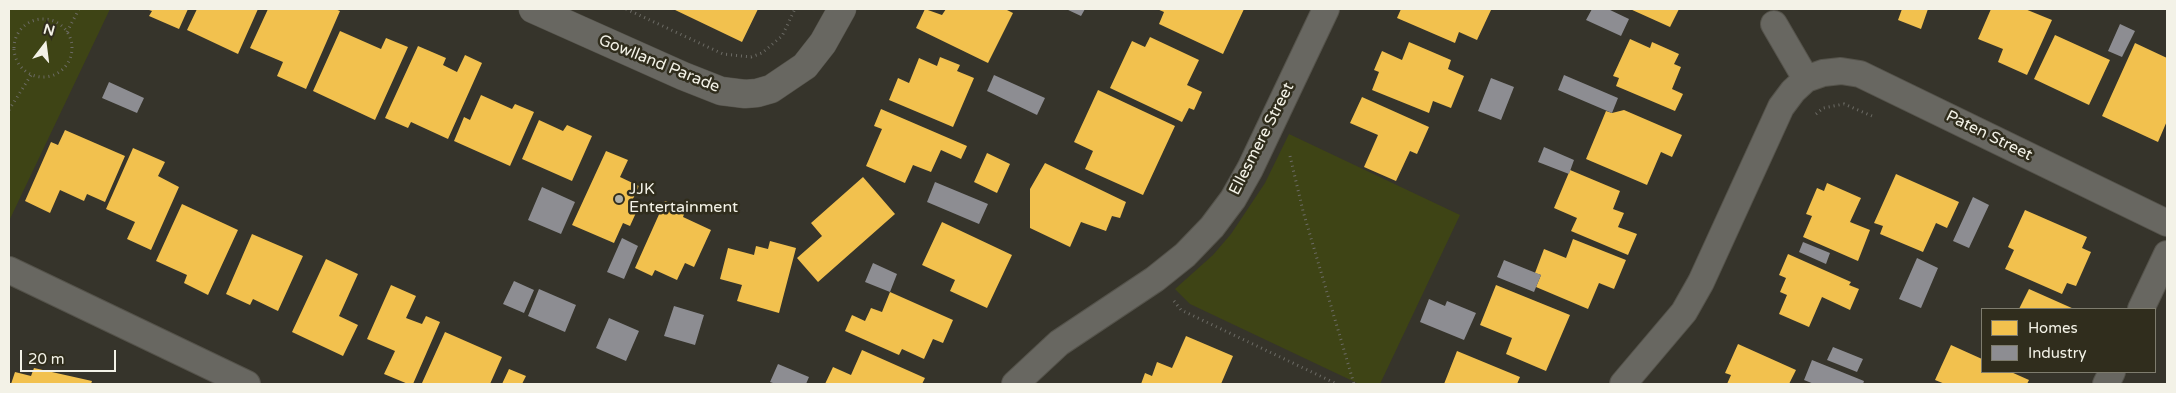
<!DOCTYPE html>
<style>
body{margin:0}
#map{position:relative;width:2176px;height:393px;overflow:hidden;background:#36342b;font-family:"Varela Round",sans-serif}
canvas{display:block}
.frame{position:absolute;inset:0;border:10px solid #f3f2e7;pointer-events:none}
.legend{position:absolute;left:1981px;top:308px;width:175px;height:65px;box-sizing:border-box;background:#302d1d;border:1px solid #7e7c6e;margin:0;padding:6px 9px;list-style:none;font-size:15px;color:#f3f2e7}
.legend li{display:flex;align-items:center;gap:10px;height:25px}
.legend b{width:25px;border:1px solid #7e7c6e}
.north{position:absolute;left:20px;top:20px;width:50px;height:50px;-webkit-text-stroke:4px #302d1d;paint-order:stroke;rotate:15deg;font-size:14px;font-weight:700;line-height:20px;text-align:center;color:#f3f2e7}
.north::after{content:'';display:block;margin:auto;width:18px;height:22px;background:#f3f2e7;clip-path:polygon(50% 0,100% 100%,50% 72%,0 100%)}
.scale{position:absolute;left:20px;top:350px;width:96px;height:22px;box-sizing:border-box;border:2px solid #f3f2e7;border-top:0;padding-left:6px;font-size:15px;line-height:18px;white-space:nowrap;color:#f3f2e7;-webkit-text-stroke:4px #302d1d;paint-order:stroke}
</style>
<div id="map">
<canvas width="2176" height="393"></canvas>
<div class="frame"></div>
<ul class="legend">
<li><b style="height:14px;background:#f2c14e"></b>Homes</li>
<li><b style="height:14px;background:#8d8d92"></b>Industry</li>
</ul>
<div class="north">N</div>
<div class="scale">20 m</div>
</div>
<script>
const g = document.querySelector('canvas').getContext('2d');
g.lineJoin = 'round';
function paint(path, color) { g.fillStyle = color; g.fill(path, 'evenodd'); }
const shape = rows => new Path2D(rows.map(r => 'M' + r).join(''));
function trace(path, color, width, dash) { g.strokeStyle = color; g.lineWidth = width; g.lineCap = dash ? 'butt' : 'round'; g.setLineDash(dash || []); g.stroke(path); }
function drawText(font, color, halo, rows, align = 'center') {
  g.font = font + ' "Varela Round",sans-serif'; g.lineWidth = 5; g.setLineDash([]); g.textBaseline = 'middle'; g.strokeStyle = halo; g.fillStyle = color; for (const [text, x, y, turn = 0] of rows) {
    g.save(); g.translate(x, y); g.rotate((+turn || 0) * Math.PI / 180); g.textAlign = isNaN(turn) ? turn : align; if (halo) g.strokeText(text, 0, 0); g.fillText(text, 0, 0); g.restore();
  }
}
paint(shape([
 [9,9,110,9,9,221],
 [1289,134,1460,215,1380,384,1359,384,1190,304,1175,289,1213,255,1231,234,1265,183]
]), '#3e4415');
paint(shape([
 [146,9,188,9,179,29,149,16,152,11],
 [197,9,258,9,238,54,187,30],
 [268,9,335,9,340,11,306,89,277,76,283,62,250,48],
 [673,9,758,9,742,42],
 [925,9,942,15,946,9,1005,9,1013,13,988,63,916,28],
 [1157,9,1244,9,1223,54,1159,24,1164,12],
 [1401,9,1488,9,1491,10,1477,40,1459,32,1455,43,1397,18],
 [1630,9,1679,9,1670,27],
 [1902,9,1928,9,1921,29,1898,20],
 [1991,9,2025,9,2052,20,2027,75,1998,62,2003,49,1978,39],
 [340,31,381,49,386,38,408,47,375,120,313,91],
 [2055,35,2110,60,2089,105,2034,79],
 [1150,37,1199,60,1187,85,1202,92,1194,110,1189,108,1182,122,1110,88,1132,41,1145,47],
 [1630,39,1650,48,1652,42,1679,54,1674,64,1681,67,1672,89,1683,94,1675,111,1616,86,1619,78,1613,76],
 [1409,42,1451,60,1448,69,1464,76,1451,108,1433,101,1429,113,1372,90,1379,72,1374,70,1382,51,1402,60],
 [2135,43,2167,58,2167,121,2158,142,2102,116],
 [418,46,446,58,443,65,457,72,465,55,482,63,448,139,411,122,408,128,385,118],
 [940,57,960,65,957,71,974,78,953,127,889,100,898,78,909,83,919,58,937,66],
 [1098,90,1175,126,1143,195,1085,169,1093,151,1074,142],
 [481,95,512,109,515,104,534,112,510,166,454,141,464,117,470,120],
 [1362,97,1429,127,1417,154,1410,151,1396,181,1364,167,1378,135,1350,123],
 [881,109,967,146,961,159,941,150,931,172,913,165,905,183,866,166,882,129,874,126],
 [1624,110,1682,135,1672,157,1661,152,1647,185,1586,159,1606,111,1612,113],
 [539,120,563,131,567,125,592,136,572,181,522,159],
 [65,130,125,156,105,202,87,194,84,201,60,190,50,213,25,201,51,142,58,145],
 [133,148,165,162,158,176,179,187,151,250,127,239,135,222,106,209],
 [606,151,628,160,620,177,639,186,632,201,640,204,630,226,623,223,614,243,572,225],
 [987,153,1010,164,997,193,974,182],
 [1045,163,1126,202,1120,218,1112,216,1106,231,1081,222,1070,247,1030,228,1030,189],
 [1570,170,1620,191,1613,209,1624,213,1618,227,1637,234,1628,255,1571,231,1577,218,1554,208],
 [1896,174,1959,202,1947,228,1936,223,1923,252,1880,234,1883,226,1874,223],
 [863,177,895,214,818,282,797,258,822,236,811,223],
 [1827,183,1861,198,1850,222,1870,230,1858,261,1803,237,1812,216,1806,214,1817,188,1824,191],
 [665,201,686,209,683,217,711,230,694,267,685,263,677,280,655,270,652,276,635,268],
 [182,204,238,230,208,295,184,283,187,275,156,261],
 [2025,210,2087,237,2082,248,2091,252,2076,286,2067,283,2062,294,2005,269,2014,250,2008,247],
 [942,222,1012,255,987,308,950,291,955,280,922,265],
 [252,234,303,256,278,311,253,299,250,305,226,294],
 [1573,239,1626,260,1614,289,1599,283,1588,309,1536,287,1541,275,1535,273,1544,249,1566,258],
 [770,241,796,248,779,313,737,301,742,285,720,279,728,248,754,255,756,246,768,249],
 [1788,254,1851,282,1849,285,1859,289,1850,310,1822,297,1809,327,1779,314,1787,295,1780,292,1786,278,1779,275],
 [326,259,358,274,339,316,358,325,343,356,292,332],
 [391,285,416,296,406,318,422,324,426,316,440,322,413,384,408,384,384,374,395,351,367,339],
 [1496,285,1570,315,1546,371,1506,354,1512,338,1480,325],
 [2029,289,2074,309,2019,309],
 [890,292,953,320,943,343,933,339,924,359,902,349,899,355,845,331,852,315,865,321,871,308,882,312],
 [445,332,502,357,490,384,422,383],
 [1186,336,1233,356,1221,384,1141,384,1145,373,1152,376,1157,362,1172,368],
 [1738,344,1796,370,1789,384,1727,384,1731,375,1725,373],
 [1951,345,1982,359,1982,372,2011,372,2029,380,2027,384,1945,384,1935,380],
 [862,350,925,378,922,384,825,384,833,367,851,375],
 [1457,351,1520,377,1517,384,1444,384],
 [34,368,92,381,91,384,11,384,15,372,31,376],
 [509,369,526,376,522,384,502,384]
]), '#f2c14e');
paint(shape([
 [1066,9,1085,9,1081,16],
 [1592,9,1608,9,1629,19,1621,36,1586,20],
 [2120,24,2135,31,2122,57,2108,51],
 [994,75,1045,98,1037,115,987,91],
 [1564,75,1618,98,1612,113,1558,90],
 [1491,78,1514,87,1501,120,1478,111],
 [109,82,144,98,137,113,102,98],
 [1544,147,1574,160,1569,174,1538,162],
 [935,182,988,204,979,224,927,202],
 [542,187,575,202,561,234,528,220],
 [1973,197,1989,205,1969,248,1953,241],
 [622,238,638,246,624,279,607,272],
 [1803,242,1830,253,1826,264,1799,252],
 [1917,258,1938,268,1921,308,1899,299],
 [1504,260,1541,275,1534,292,1497,277],
 [873,263,897,274,890,292,865,282],
 [514,281,534,290,524,313,503,304],
 [539,289,576,305,565,332,528,316],
 [1429,299,1445,306,1447,301,1476,313,1464,340,1420,322],
 [674,306,704,315,695,345,664,336],
 [609,318,639,331,626,361,596,348],
 [1833,347,1863,359,1857,372,1827,360],
 [1812,360,1864,381,1863,384,1814,384,1804,380],
 [778,364,809,377,806,384,776,384,770,382]
]), '#8d8d92');
const minor = shape([
 [1774,24,1806,79],
 [9,270,247,384],
 [2141,309,2167,254],
 [1015,384,1059,343,1155,279,1185,255,1212,227,1233,199,1250,169,1326,9],
 [1623,384,1684,312,1701,282,1781,107,1793,91,1806,79,1823,73,1841,71,1860,74,2167,223],
 [2106,384,2112,372]
]);
const tertiary = shape([
 [533,9,683,76,721,91,745,94,757,93,771,89,805,66,823,43,842,9]
]);
trace(minor, '#55534b', 28);
trace(tertiary, '#55534b', 29);
trace(shape([
 [626,9,723,54,751,57,762,53,782,36,795,9],
 '14 48a29 29 0 1 1 58 0a29 29 0 1 1-58 0Z',
 [67,32,79,9],
 [9,110,31,75],
 [1816,114,1823,108,1844,104,1872,116],
 [1290,156,1303,211,1354,384],
 [1174,301,1181,310,1337,384]
]), '#6c6b65', 3, [1, 4]);
trace(minor, '#686761', 26);
trace(tertiary, '#686761', 28);
for (const [x, y, r, color] of [
 [619,199,5,"#b1b0a5"]
]) { const dot = new Path2D(); dot.arc(x, y, r, 0, 2 * Math.PI); g.fillStyle = color; g.fill(dot); trace(dot, '#302d1d', 2); }
drawText('16px', '#f3f2e7', '#302d1d', [
 ["Gowlland Parade",659,64,22],
 ["Paten Street",1989,136,26],
 ["Ellesmere Street",1262,139,-63]
]);
drawText('16px', '#f3f2e7', '#302d1d', [
 ["JJK",629,190],
 ["Entertainment",629,208]
], 'left');
</script>
